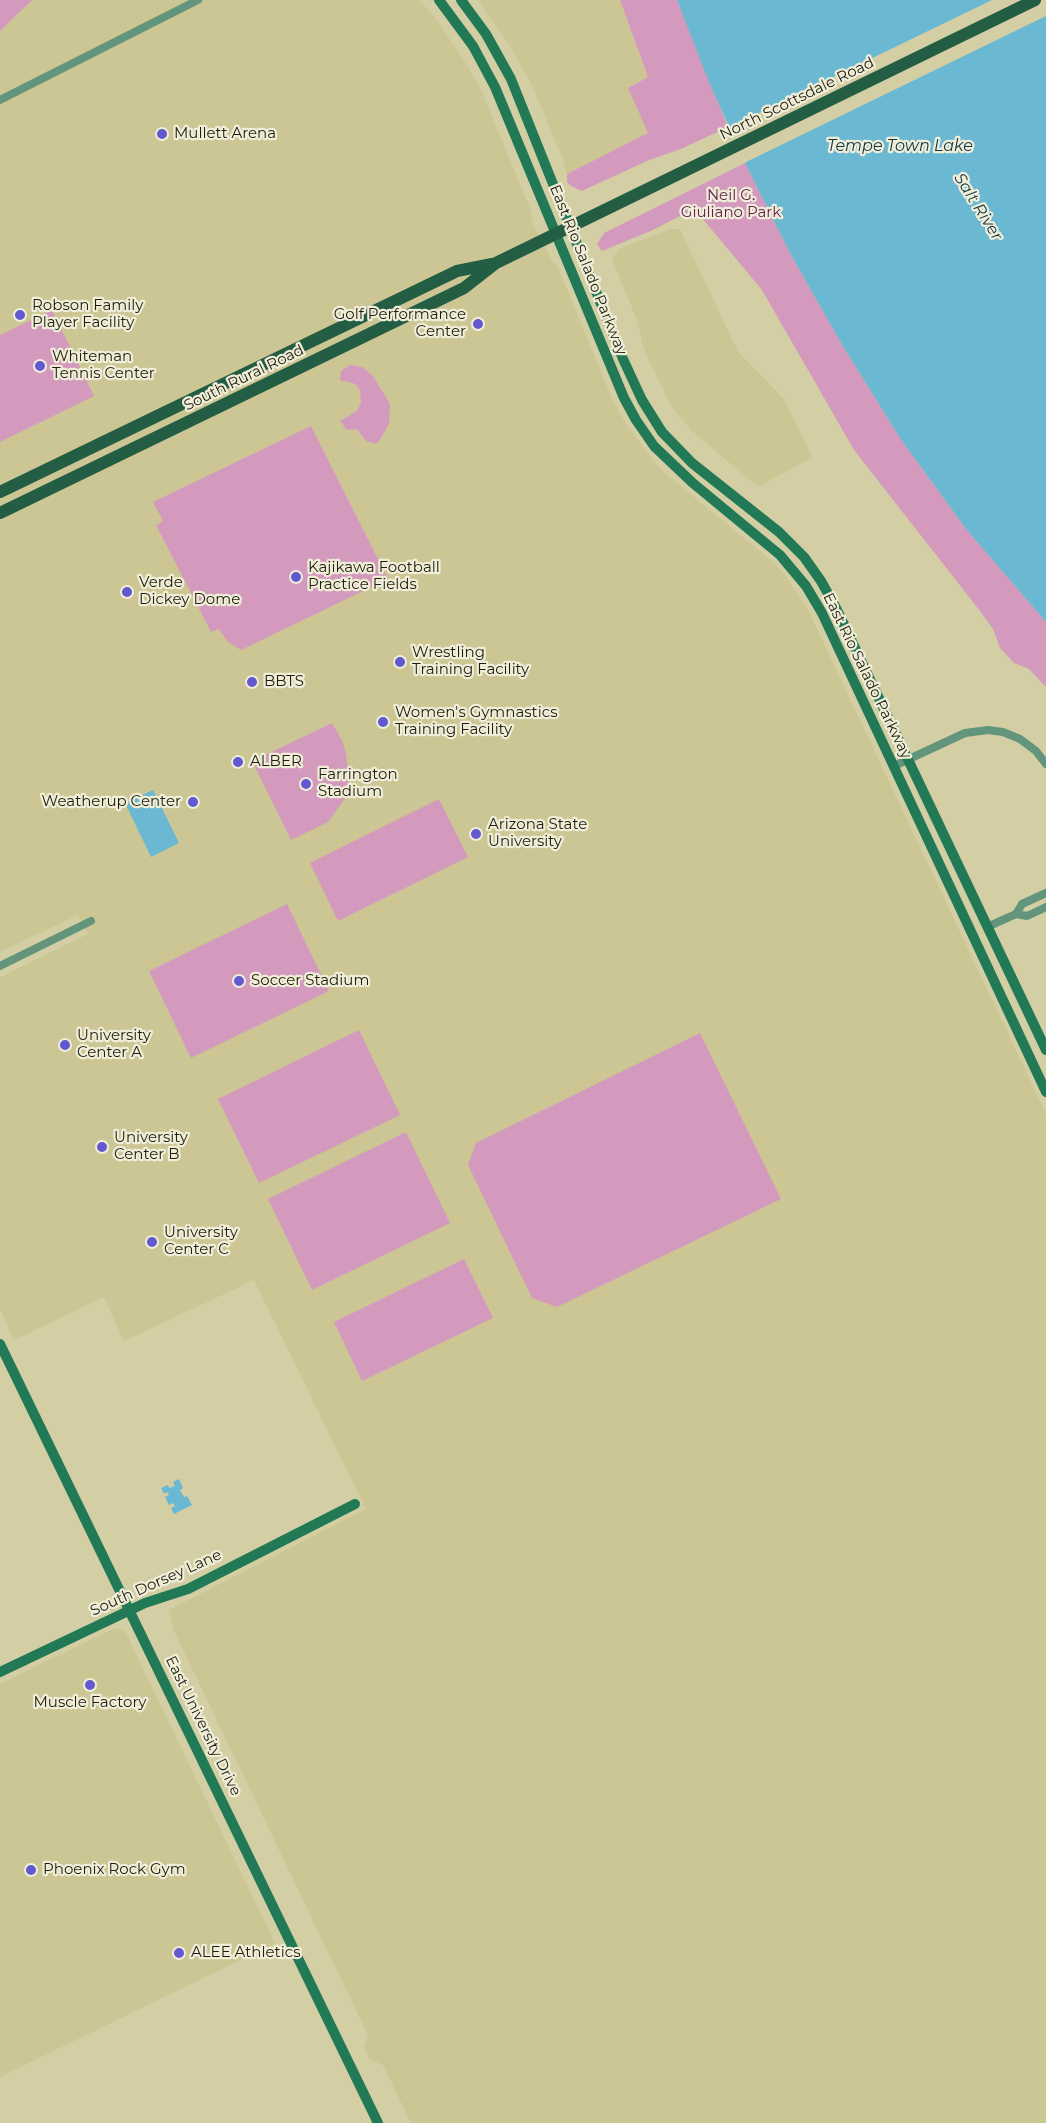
<!DOCTYPE html>
<style>
body{margin:0}
canvas{display:block;background:#d3cea4}
</style>
<canvas width="1046" height="2123"></canvas>
<script>
const g = document.querySelector('canvas').getContext('2d');
g.lineJoin = 'round';
function paint(path, color) { g.fillStyle = color; g.fill(path, 'evenodd'); }
const shape = rows => new Path2D(rows.map(r => 'M' + r).join(''));
function trace(path, color, width, dash) { g.strokeStyle = color; g.lineWidth = width; g.lineCap = dash ? 'butt' : 'round'; g.setLineDash(dash || []); g.stroke(path); }
function drawText(font, color, halo, rows, align = 'center') {
  g.font = font + ' Montserrat,sans-serif'; g.lineWidth = 4.5; g.setLineDash([]); g.textBaseline = 'middle'; g.strokeStyle = halo; g.fillStyle = color; for (const [text, x, y, turn = 0] of rows) {
    g.save(); g.translate(x, y); g.rotate((+turn || 0) * Math.PI / 180); g.textAlign = isNaN(turn) ? turn : align; if (halo) g.strokeText(text, 0, 0); g.fillText(text, 0, 0); g.restore();
  }
}
paint(shape([
 [0,0,419,0,435,17,469,68,481,90,532,213,531,220,552,261,557,265,613,401,627,425,653,460,664,472,774,563,786,577,808,610,1046,1114,1046,2123,411,2123,383,2065,370,2059,364,2047,368,2035,173,1629,169,1610,366,1509,254,1280,124,1341,104,1297,14,1340,0,1309,0,977,88,934,78,915,0,952],
 [478,0,620,0,648,77,628,88,648,133,567,174,564,162,534,89,510,46],
 [670,229,680,229,738,352,784,399,812,457,758,487,692,431,672,407,644,350,637,320,612,259,619,249],
 [115,1628,125,1631,275,1943,0,2077,0,1684]
]), '#ccc694');
paint(shape([
 [0,0,32,0,0,31],
 [620,0,677,0,728,127,681,149,649,160,582,191,571,186,567,182,567,174,648,133,628,88,648,77],
 [745,163,790,253,841,343,900,438,966,529,1046,622,1046,687,1029,669,1014,663,1000,648,993,629,980,611,854,450,762,290,701,217,693,213,682,215,653,230,602,251,597,244,604,233],
 [52,310,94,396,0,442,0,335],
 [350,365,362,367,373,376,390,404,389,424,381,438,376,444,366,441,357,429,347,430,340,421,357,411,361,403,360,391,357,386,353,383,340,380,341,371],
 [311,426,388,579,241,650,228,642,219,629,211,632,156,525,163,521,153,502],
 [332,723,342,740,346,754,349,778,346,797,328,822,291,840,255,767,257,759],
 [439,799,468,857,338,921,310,863],
 [287,904,329,991,191,1058,149,971],
 [359,1030,400,1115,259,1183,218,1099],
 [700,1033,781,1199,557,1307,532,1298,468,1165,476,1143],
 [406,1132,450,1223,312,1290,268,1199],
 [464,1259,493,1318,362,1381,334,1322]
]), '#d49abd');
paint(shape([
 [677,0,1046,0,1046,622,966,529,900,438,841,343,790,253,745,163,709,82],
 [153,790,179,843,151,857,125,803],
 [179,1479,183,1488,180,1490,184,1497,187,1496,192,1505,174,1514,171,1508,175,1506,173,1503,169,1505,165,1497,169,1495,167,1492,164,1494,161,1488,168,1485,169,1488,175,1486,173,1482]
]), '#6ab8d2');
paint(shape([
 [992,0,1046,0,1046,16,742,164,726,129]
]), '#d3cea4');
trace(shape([
 [0,100,198,0],
 [894,766,965,733,988,730,1003,732,1020,739,1036,751,1046,764],
 [1046,893,1022,904,1016,914,1027,916,1046,907],
 [987,927,1016,914],
 [0,966,91,921]
]), '#63957c', 8);
trace(shape([
 [439,0,473,46,495,87,624,398,636,420,654,446,694,484,780,555,806,586,822,613,1046,1092],
 [461,0,486,34,511,79,623,359,642,400,662,432,692,463,779,532,804,557,821,581,836,608,1046,1050],
 [0,1344,378,2123],
 [0,1672,145,1603,188,1589,355,1504]
]), '#227956', 10);
trace(shape([
 [0,492,457,271,492,264],
 [0,513,464,288,496,263,1035,0]
]), '#235d44', 12);
for (const [x, y, r, color] of [
 [162,134,6,"#6259d1"],
 [20,315,6,"#6259d1"],
 [478,324,6,"#6259d1"],
 [40,366,6,"#6259d1"],
 [296,577,6,"#6259d1"],
 [127,592,6,"#6259d1"],
 [400,662,6,"#6259d1"],
 [252,682,6,"#6259d1"],
 [383,722,6,"#6259d1"],
 [238,762,6,"#6259d1"],
 [306,784,6,"#6259d1"],
 [193,802,6,"#6259d1"],
 [476,834,6,"#6259d1"],
 [239,981,6,"#6259d1"],
 [65,1045,6,"#6259d1"],
 [102,1147,6,"#6259d1"],
 [152,1242,6,"#6259d1"],
 [90,1685,6,"#6259d1"],
 [31,1870,6,"#6259d1"],
 [179,1953,6,"#6259d1"]
]) { const dot = new Path2D(); dot.arc(x, y, r, 0, 2 * Math.PI); g.fillStyle = color; g.fill(dot); trace(dot, '#f0eed9', 2); }
drawText('15px', '#1f1d0d', '#f0eed9', [
 ["North Scottsdale Road",797,99,-26],
 ["East Rio Salado Parkway",588,270,68],
 ["South Rural Road",244,378,-26],
 ["East Rio Salado Parkway",867,676,64],
 ["South Dorsey Lane",156,1583,-24],
 ["East University Drive",203,1726,64]
]);
drawText('15px', '#1f1d0d', '#f0eed9', [
 ["Mullett Arena",174,134],
 ["Robson Family",32,306],
 ["Player Facility",32,323],
 ["Golf Performance",466,315,"right"],
 ["Center",466,332,"right"],
 ["Whiteman",52,357],
 ["Tennis Center",52,374],
 ["Kajikawa Football",308,568],
 ["Practice Fields",308,585],
 ["Verde",139,583],
 ["Dickey Dome",139,600],
 ["Wrestling",412,653],
 ["Training Facility",412,670],
 ["BBTS",264,682],
 ["Women's Gymnastics",395,713],
 ["Training Facility",395,730],
 ["ALBER",250,762],
 ["Farrington",318,775],
 ["Stadium",318,792],
 ["Weatherup Center",181,802,"right"],
 ["Arizona State",488,825],
 ["University",488,842],
 ["Soccer Stadium",251,981],
 ["University",77,1036],
 ["Center A",77,1053],
 ["University",114,1138],
 ["Center B",114,1155],
 ["University",164,1233],
 ["Center C",164,1250],
 ["Muscle Factory",90,1703,"center"],
 ["Phoenix Rock Gym",43,1870],
 ["ALEE Athletics",191,1953]
], 'left');
drawText('15px', '#621d4d', '#f0eed9', [
 ["Neil G.",731,196],
 ["Giuliano Park",731,213]
]);
drawText('italic 16px', '#103541', '#f0eed9', [
 ["Tempe Town Lake",900,146],
 ["Salt River",978,207,58]
]);
</script>
